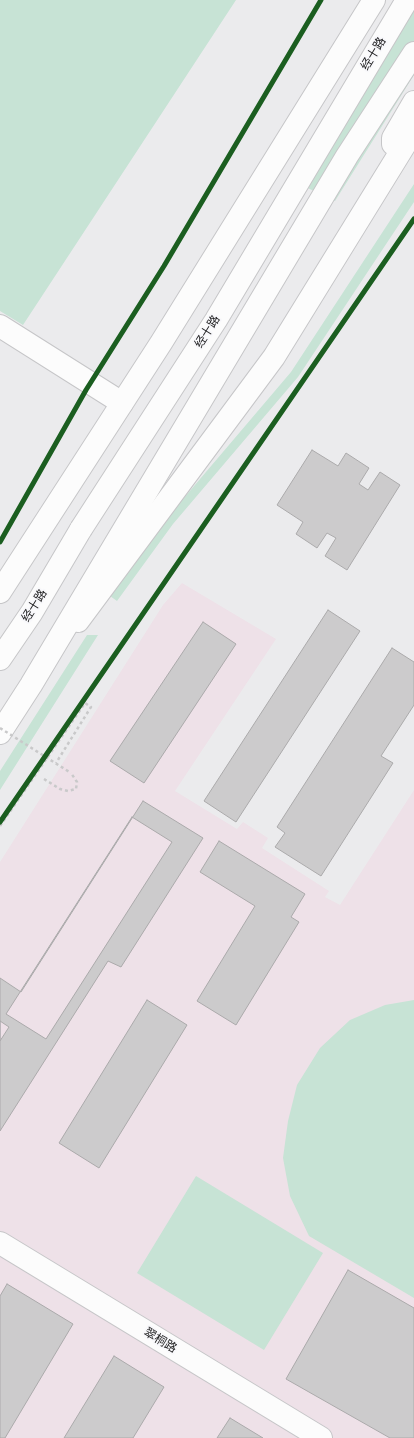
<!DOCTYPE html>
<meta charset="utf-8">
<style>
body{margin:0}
canvas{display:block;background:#ebebed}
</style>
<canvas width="414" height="1438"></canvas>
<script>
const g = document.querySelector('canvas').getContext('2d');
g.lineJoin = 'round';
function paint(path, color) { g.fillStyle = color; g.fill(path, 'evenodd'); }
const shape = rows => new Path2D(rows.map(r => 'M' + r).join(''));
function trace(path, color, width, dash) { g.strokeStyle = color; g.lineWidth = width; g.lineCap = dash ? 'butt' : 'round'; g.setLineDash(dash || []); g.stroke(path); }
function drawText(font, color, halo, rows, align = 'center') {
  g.font = font + ' Roboto,"Noto Sans SC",sans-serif'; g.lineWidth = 3.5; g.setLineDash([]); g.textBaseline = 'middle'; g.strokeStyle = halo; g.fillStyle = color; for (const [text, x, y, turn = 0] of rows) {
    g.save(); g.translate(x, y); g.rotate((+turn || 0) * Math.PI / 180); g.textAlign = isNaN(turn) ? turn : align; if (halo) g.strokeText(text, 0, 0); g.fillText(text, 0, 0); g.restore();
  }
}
paint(shape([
 [182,583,276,639,175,791,237,829,243,822,268,838,262,848,329,891,325,897,340,905,414,790,414,1438,0,1438,0,862,163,605]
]), '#eee1e8');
paint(shape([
 [0,0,236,0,23,325,0,311],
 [414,0,414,75,335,201,293,181],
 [414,184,414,202,298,377,173,524,117,601,110,596,166,519,291,372],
 [87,635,98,635,0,790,0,771],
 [414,1000,414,1298,309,1236,290,1196,283,1158,288,1121,297,1085,320,1048,350,1020,385,1005],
 [196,1176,323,1253,264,1350,137,1273]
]), '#c7e3d5');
const building = shape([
 [312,450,338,466,346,453,369,468,359,484,368,490,380,472,400,485,347,570,325,556,336,538,327,533,317,548,296,534,303,522,277,505,312,450],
 [328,610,360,631,236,822,204,801,328,610],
 [203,622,236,644,144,783,110,761,203,622],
 [392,648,414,662,414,705,381,756,393,763,321,876,275,847,285,833,277,827,392,648],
 [143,801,203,838,121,967,108,961,0,1131,0,978,21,992,143,801],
 [132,817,172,842,46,1039,6,1014,132,817],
 [219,841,305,894,291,917,299,922,236,1025,197,1001,255,906,200,872,219,841],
 [147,1000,187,1025,99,1168,59,1143,147,1000],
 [0,1021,9,1027,0,1041,0,1021],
 [348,1270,414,1308,414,1438,390,1438,286,1379,348,1270],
 [7,1284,73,1324,5,1438,0,1438,0,1296,7,1284],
 [114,1356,164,1387,133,1438,64,1438,114,1356],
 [230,1418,263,1438,217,1438,230,1418]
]);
paint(building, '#cccbcc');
trace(building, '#abaaab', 1);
const minor = shape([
 [0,326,122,403],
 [0,1243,321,1438]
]);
const major = shape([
 [393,144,393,138,414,102],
 [0,592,161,343,374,0],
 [78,621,274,357,414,130]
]);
const highway = shape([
 [0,659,32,612,81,529],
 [0,733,31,685,347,156,414,53]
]);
trace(minor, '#c6c6c8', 24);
trace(major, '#c6c6c8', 24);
trace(highway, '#c6c6c8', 24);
trace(shape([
 [44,779,60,789,68,791,76,789,77,782,71,773],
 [0,826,85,703,91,707,56,763]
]), '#c9c9ca', 2.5, [3, 3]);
trace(minor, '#fcfcfc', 22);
trace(major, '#fcfcfc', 22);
trace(highway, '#fcfcfc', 22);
const highwayBridge = shape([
 [81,529,216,320,407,0]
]);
trace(highwayBridge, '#c6c6c8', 24, []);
trace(shape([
 [0,728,71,773]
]), '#c9c9ca', 2.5, [3, 3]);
trace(highwayBridge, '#fcfcfc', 22);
trace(shape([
 [0,542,86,390,164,266,321,0],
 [0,822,414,219]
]), '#1b5e20', 5);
drawText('12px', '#232324', '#f8f8fb', [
 ["经十路",374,54,-59],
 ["经十路",208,332,-58],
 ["经十路",35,606,-58],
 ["翠桐路",160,1341,31]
]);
</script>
